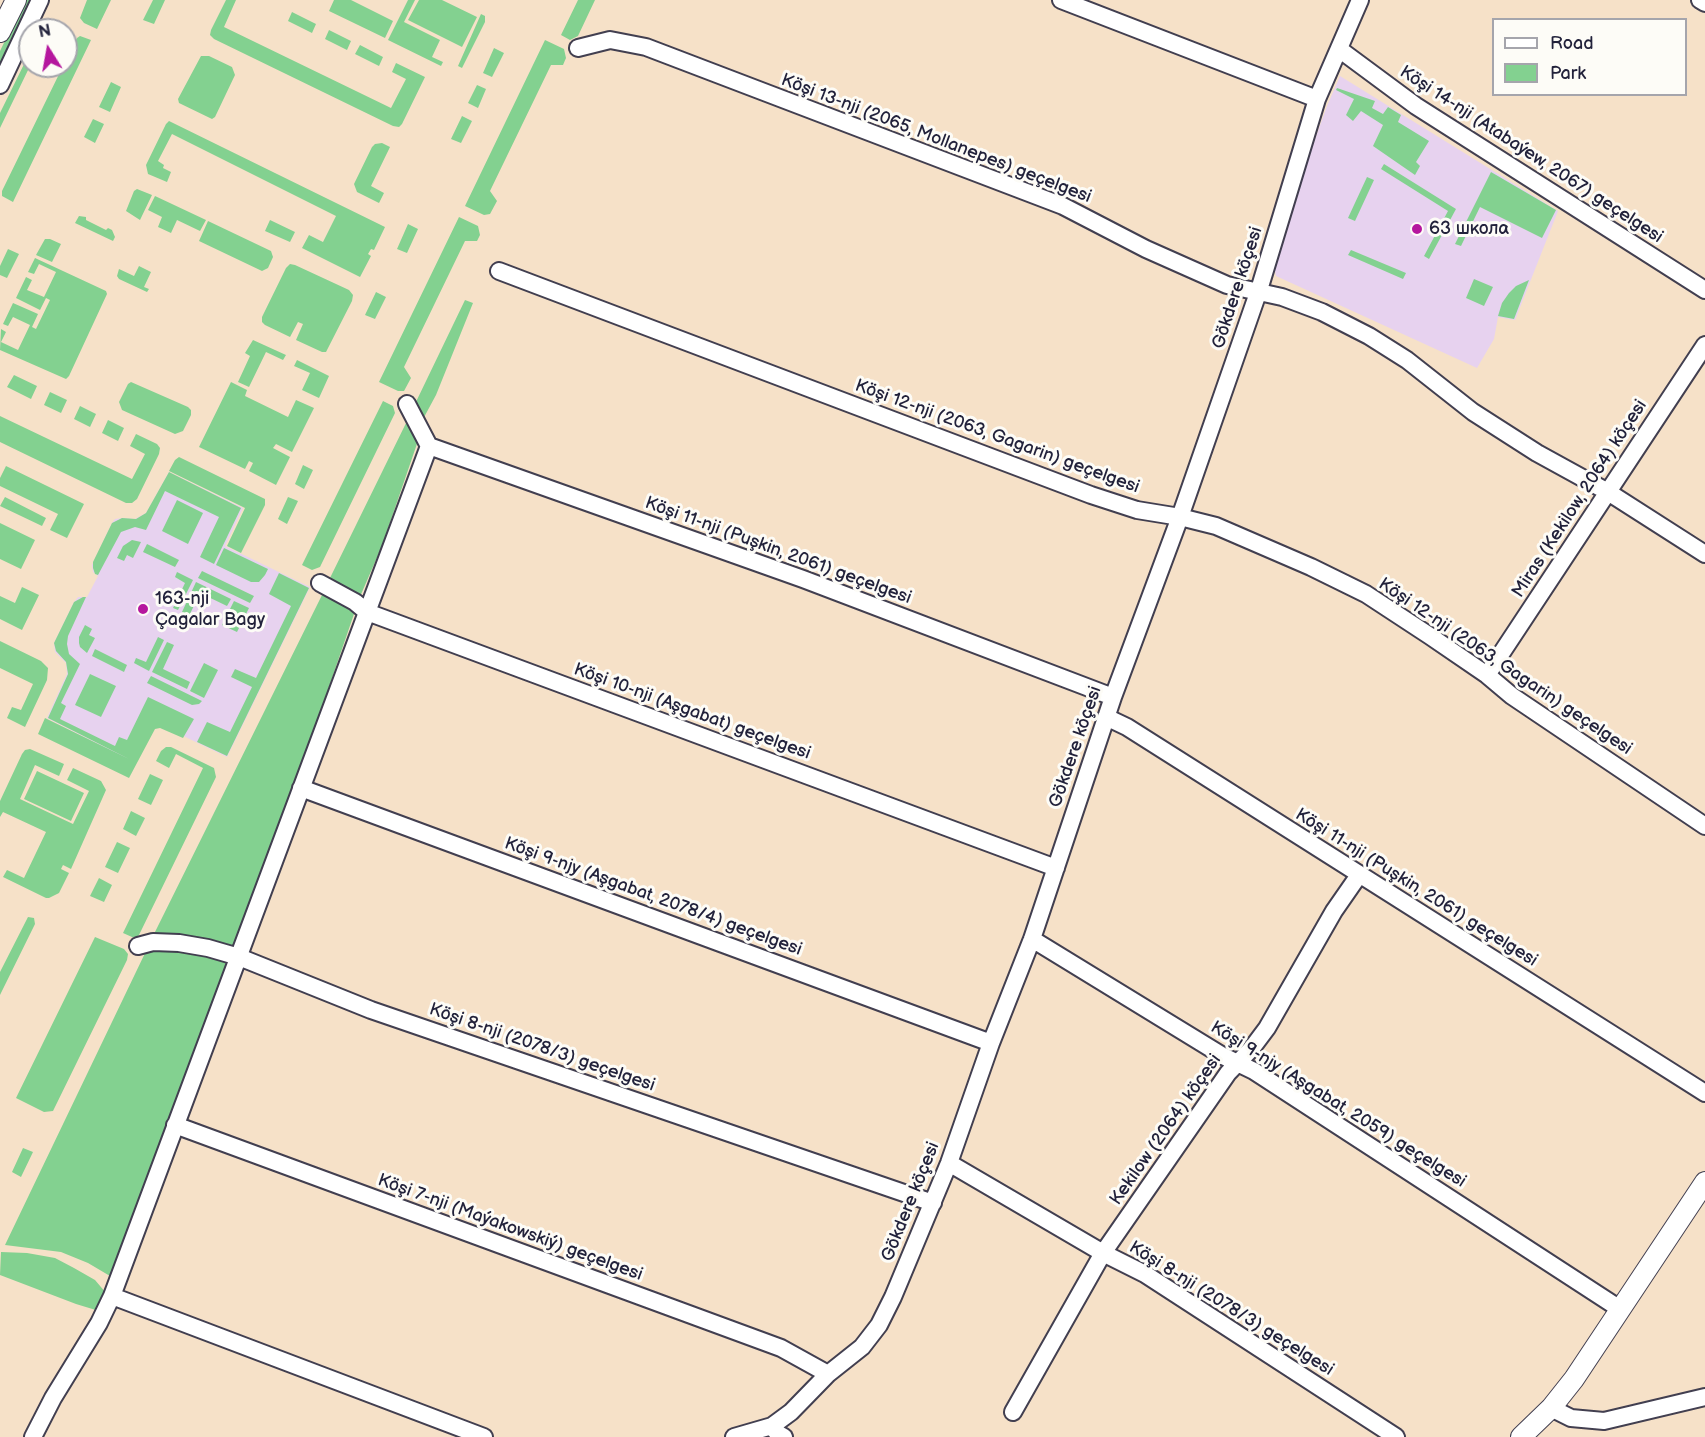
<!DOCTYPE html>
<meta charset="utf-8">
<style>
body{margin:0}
#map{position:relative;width:1705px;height:1437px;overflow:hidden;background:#f6e1c8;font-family:"Balsamiq Sans",sans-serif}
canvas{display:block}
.legend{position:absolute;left:1492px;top:18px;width:195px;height:78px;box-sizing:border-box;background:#fdfcf7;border:2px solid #a5a5ac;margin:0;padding:8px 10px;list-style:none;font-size:18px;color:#22223b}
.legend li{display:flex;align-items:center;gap:12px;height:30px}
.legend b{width:30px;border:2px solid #a5a5ac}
.north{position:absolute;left:18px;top:18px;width:60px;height:60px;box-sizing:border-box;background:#fdfcf7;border:2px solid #a5a5ac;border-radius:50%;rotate:349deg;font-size:16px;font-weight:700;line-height:24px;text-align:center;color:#22223b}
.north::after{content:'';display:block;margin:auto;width:21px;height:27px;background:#b5179e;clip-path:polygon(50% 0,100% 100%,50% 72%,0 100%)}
</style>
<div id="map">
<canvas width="1705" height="1437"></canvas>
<ul class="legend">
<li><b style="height:8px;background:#fff"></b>Road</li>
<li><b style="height:16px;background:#83d190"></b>Park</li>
</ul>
<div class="north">N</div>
</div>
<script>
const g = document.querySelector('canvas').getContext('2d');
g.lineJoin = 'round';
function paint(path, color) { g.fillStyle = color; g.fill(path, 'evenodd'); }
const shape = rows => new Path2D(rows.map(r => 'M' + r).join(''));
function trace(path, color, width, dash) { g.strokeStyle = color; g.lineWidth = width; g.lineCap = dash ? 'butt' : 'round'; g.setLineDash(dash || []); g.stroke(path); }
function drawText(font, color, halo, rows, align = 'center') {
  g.font = font + ' "Balsamiq Sans",sans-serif'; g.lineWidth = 6; g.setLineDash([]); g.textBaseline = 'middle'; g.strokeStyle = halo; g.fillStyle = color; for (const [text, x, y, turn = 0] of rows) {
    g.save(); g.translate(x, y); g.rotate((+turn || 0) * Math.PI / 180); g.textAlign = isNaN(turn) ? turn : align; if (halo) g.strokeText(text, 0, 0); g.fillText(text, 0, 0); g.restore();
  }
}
paint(shape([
 [1340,76,1558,211,1515,320,1498,317,1494,339,1477,368,1276,276,1274,266,1276,247,1327,106],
 [169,472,243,508,225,546,310,587,227,757,148,719,128,759,47,718,67,674,66,663,55,652,54,643,74,602,78,597,87,597,98,576,93,572,92,565,112,523,115,519,122,518,135,519,146,513]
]), '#e7d2ef');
paint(shape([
 [25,0,32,0,0,66,0,51],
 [87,0,111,0,97,29,84,23,80,18],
 [153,0,165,0,154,24,143,20],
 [226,0,236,0,224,27,391,108,406,79,392,72,396,63,425,77,402,124,399,127,393,126,214,39,210,35,211,30],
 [334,0,351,0,393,21,385,38,329,11],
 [408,0,415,0,404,22,440,40,432,57,443,62,441,66,388,40],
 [419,0,442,0,477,17,462,47,408,20],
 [578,0,595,0,578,36,570,40,561,35],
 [292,12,316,24,312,33,288,21],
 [481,14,485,16,485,22,462,68,458,66],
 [329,30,351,41,347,50,325,39],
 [80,36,91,40,13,202,2,196,2,191,63,66,66,66,66,60,77,38],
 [545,40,564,49,566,58,563,65,551,65,490,191,497,201,490,214,484,215,465,206],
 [360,45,383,57,379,66,355,54],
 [494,48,504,53,492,77,483,73],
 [30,52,30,66,0,128,0,113],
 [201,56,209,56,232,67,235,75,215,117,212,119,179,103,178,99],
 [111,82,121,87,110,112,99,107],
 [477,85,486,89,478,108,468,103],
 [1337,88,1375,101,1372,108,1383,114,1388,107,1401,115,1398,122,1429,141,1416,162,1420,166,1415,175,1373,146,1383,125,1361,111,1353,121,1346,115,1354,99,1336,90],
 [462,116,472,121,461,143,451,139],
 [93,119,104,124,95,143,84,137],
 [169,121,385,227,374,250,371,249,368,254,371,256,360,277,302,248,309,235,323,242,336,216,172,134,158,161,164,165,163,168,171,172,167,182,148,174,146,165,166,124],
 [382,143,390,147,371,186,384,193,379,203,357,192,354,184,372,147,375,144],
 [1384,164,1456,209,1429,259,1424,256,1448,211,1381,169],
 [1491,172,1556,210,1542,238,1480,207,1461,246,1455,244],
 [1367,177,1374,180,1355,221,1348,218],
 [137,189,152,195,140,220,126,211,134,191],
 [155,196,206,220,200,231,177,220,171,233,158,227,162,217,148,210],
 [79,216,86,217,86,220,106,230,108,228,112,230,115,237,113,241,75,223],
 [459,217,478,226,480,235,477,241,465,241,404,367,411,378,404,391,398,391,379,382],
 [270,220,295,232,290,242,265,231],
 [208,221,271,251,273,257,268,268,262,271,199,241],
 [408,224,418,229,407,253,397,249],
 [45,239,50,239,61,244,52,262,36,255],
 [8,249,19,254,7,278,0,275,0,266],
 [1351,250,1406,273,1403,279,1348,255],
 [35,258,106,291,107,294,69,376,66,379,0,350,1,329,6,332,1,342,18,350,30,325,13,317,8,326,3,324,13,303,38,314,32,327,36,329,50,300,46,298,40,310,16,298,26,277,32,280,27,290,44,297,56,272,39,264,34,274,28,272],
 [290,264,295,265,349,290,353,295,352,301,326,352,322,352,296,340,303,324,298,322,290,337,265,325,262,322,262,317,286,268],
 [139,266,151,272,144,287,149,289,147,292,119,279,117,276,119,269,134,276],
 [1474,279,1493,287,1484,306,1466,298],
 [1529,280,1514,319,1498,316,1502,303,1509,293,1516,286],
 [376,292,386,297,375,319,365,315],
 [465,300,473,303,436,395,422,421,414,406],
 [253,340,286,355,283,360,266,352,249,387,238,382,250,356,245,353],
 [297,360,329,376,319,398,302,390,310,373,294,366],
 [14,375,37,386,31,399,7,387],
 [131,382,188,407,191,410,191,415,183,431,175,434,122,410,119,402,128,384],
 [231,382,247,390,245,396,288,417,296,400,314,408,292,452,276,444,273,448,290,457,276,485,249,471,253,463,249,461,245,469,199,447],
 [50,392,67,400,61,413,44,405],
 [383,401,393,406,395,413,320,567,312,570,302,565],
 [80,406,96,414,90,427,74,419],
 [0,416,132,479,145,454,130,446,136,434,157,444,160,448,159,454,137,499,132,503,126,503,0,442],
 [409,417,420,435,382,546,359,599,330,578],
 [108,420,124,428,118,441,102,433],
 [179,457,265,499,265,505,241,553,227,546,245,508,169,471,175,460],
 [303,465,313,470,304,489,295,484],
 [6,466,84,504,67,538,50,530,58,514,0,486,0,478],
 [169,472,241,508,214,564,200,557,219,517,165,491,146,530,135,527,121,532,98,575,95,574,93,568,93,562,112,523,122,518,136,519,146,513],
 [5,497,46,518,42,526,0,506],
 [288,497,298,501,287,524,278,519],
 [177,500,203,513,188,544,162,531],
 [0,523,35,540,21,569,0,559],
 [132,540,141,542,133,558,127,555,124,561,117,558,123,546],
 [147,544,179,560,175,567,143,552],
 [224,548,268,569,265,575,259,582,251,582,216,565],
 [202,571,254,596,250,603,198,578],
 [177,572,193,580,178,610,173,608,185,583,175,577],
 [279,573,309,588,227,756,197,742,207,722,230,732,252,687,231,677,235,669,256,678,291,606,269,594],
 [196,582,231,599,227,606,200,593,189,616,182,612],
 [22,587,39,595,22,630,0,619,0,596,15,603],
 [323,593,352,606,354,614,294,789,237,944,231,949,154,934],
 [83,597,86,597,68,636,67,644,69,654,80,664,61,703,66,706,60,719,115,746,119,737,127,740,148,697,194,719,183,738,160,728,155,729,129,778,38,734,45,718,129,759,48,718,68,674,66,662,56,651,54,643,74,602],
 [234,601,249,608,237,632,222,625],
 [85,625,92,629,89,635,95,638,87,653,80,647,79,643,79,637],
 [158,637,164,640,149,671,134,663,136,658,146,662],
 [0,641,41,661,48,668,47,680,25,727,7,718,12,707,21,710,33,684,0,668],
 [167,642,174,645,163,669,190,682,187,689,152,672],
 [95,649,127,665,124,672,92,656],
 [204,663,218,670,204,698,190,691],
 [90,674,116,686,101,717,75,705],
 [151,676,202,701,199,704,192,705,147,683],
 [166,747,171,747,214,768,216,777,139,935,136,938,132,937,123,933,203,768,176,754,169,768,156,761,161,751],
 [30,749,64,764,59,776,35,765,20,799,73,824,89,791,67,780,73,768,101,781,106,790,71,869,63,865,61,869,69,873,59,893,49,898,46,898,3,877,7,870,24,878,46,832,3,812,0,817,0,801,22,754,25,750],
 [37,771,84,793,71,821,24,799],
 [150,774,163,780,151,805,138,799],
 [131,811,145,818,136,836,123,829],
 [117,842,130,848,118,873,105,867],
 [99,878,112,885,104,902,90,896],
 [28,917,34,918,35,924,0,995,0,972],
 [95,937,124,949,128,954,127,960,53,1111,44,1112,16,1098],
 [180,948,229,959,110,1276,88,1263,61,1252,5,1245,147,949],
 [23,1148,33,1152,21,1177,12,1172],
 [1,1252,27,1253,55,1258,74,1268,95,1280,106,1293,99,1311,76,1304,0,1275]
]), '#83d190');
const minor = shape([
 [1061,0,1317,99],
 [1700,0,1705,3],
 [578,48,610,40,646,47,1063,206,1146,249,1227,285,1282,297,1322,312,1369,336,1407,360,1473,412,1537,453,1608,492,1705,554],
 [1339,49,1416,106,1705,290],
 [0,85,40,0],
 [499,271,1091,495,1137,510,1180,517,1216,526,1311,567,1366,594,1430,636,1487,675,1512,696,1705,826],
 [429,446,803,579,1113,697],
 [320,583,355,602,367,612,1056,868],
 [1487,675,1705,345],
 [1106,717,1127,727,1705,1093],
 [301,788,991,1043],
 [1032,939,1223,1056,1254,1071,1620,1309],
 [138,946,153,942,179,943,208,948,239,957,371,1010,933,1203],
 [175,1125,781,1348,828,1374],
 [949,1163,1103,1253,1145,1274,1396,1437],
 [112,1296,484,1437],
 [1551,1408,1571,1418,1604,1421,1705,1397],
 [1013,1412,1103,1253,1228,1073,1252,1048,1267,1028,1334,911,1359,875],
 [772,1426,777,1433,784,1437],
 [33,1437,53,1398,99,1323,112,1296,429,446,407,404],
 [734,1437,772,1426,791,1412,828,1374,862,1347,879,1325,893,1297,949,1163,991,1043,1032,939,1113,697,1180,517,1259,290,1317,99,1360,0]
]);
const major = shape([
 [0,32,16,0],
 [1521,1437,1551,1408,1574,1379,1705,1182]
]);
trace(minor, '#423f50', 20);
trace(major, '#423f50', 22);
trace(minor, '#fff', 16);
trace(major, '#fff', 20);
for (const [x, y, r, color] of [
 [1417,229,6,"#b5179e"],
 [143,609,6,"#b5179e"]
]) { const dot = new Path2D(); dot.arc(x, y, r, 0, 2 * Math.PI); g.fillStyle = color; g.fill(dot); trace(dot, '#fdfcf7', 2); }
drawText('18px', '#22223b', '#fdfcf7', [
 ["Köşi 13-nji (2065, Mollanepes) geçelgesi",936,139,21],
 ["Köşi 14-nji (Atabaýew, 2067) geçelgesi",1531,155,33],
 ["Gökdere köçesi",1238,288,-72],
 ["Köşi 12-nji (2063, Gagarin) geçelgesi",997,437,20],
 ["Miras (Kekilow, 2064) köçesi",1580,499,-57],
 ["Köşi 11-nji (Puşkin, 2061) geçelgesi",778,551,20],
 ["Köşi 12-nji (2063, Gagarin) geçelgesi",1505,667,34],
 ["Köşi 10-nji (Aşgabat) geçelgesi",692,712,20],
 ["Gökdere köçesi",1076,747,-71],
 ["Köşi 11-nji (Puşkin, 2061) geçelgesi",1416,888,32],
 ["Köşi 9-njy (Aşgabat, 2078/4) geçelgesi",653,897,20],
 ["Köşi 8-nji (2078/3) geçelgesi",542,1048,19],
 ["Köşi 9-njy (Aşgabat, 2059) geçelgesi",1338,1105,32],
 ["Kekilow (2064) köçesi",1166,1130,-55],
 ["Gökdere köçesi",911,1202,-68],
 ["Köşi 7-nji (Maýakowskiý) geçelgesi",510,1228,20],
 ["Köşi 8-nji (2078/3) geçelgesi",1231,1309,32]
]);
drawText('18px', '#22223b', '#fdfcf7', [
 ["63 школа",1429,229],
 ["163-nji",155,599],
 ["Çagalar Bagy",155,620]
], 'left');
</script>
